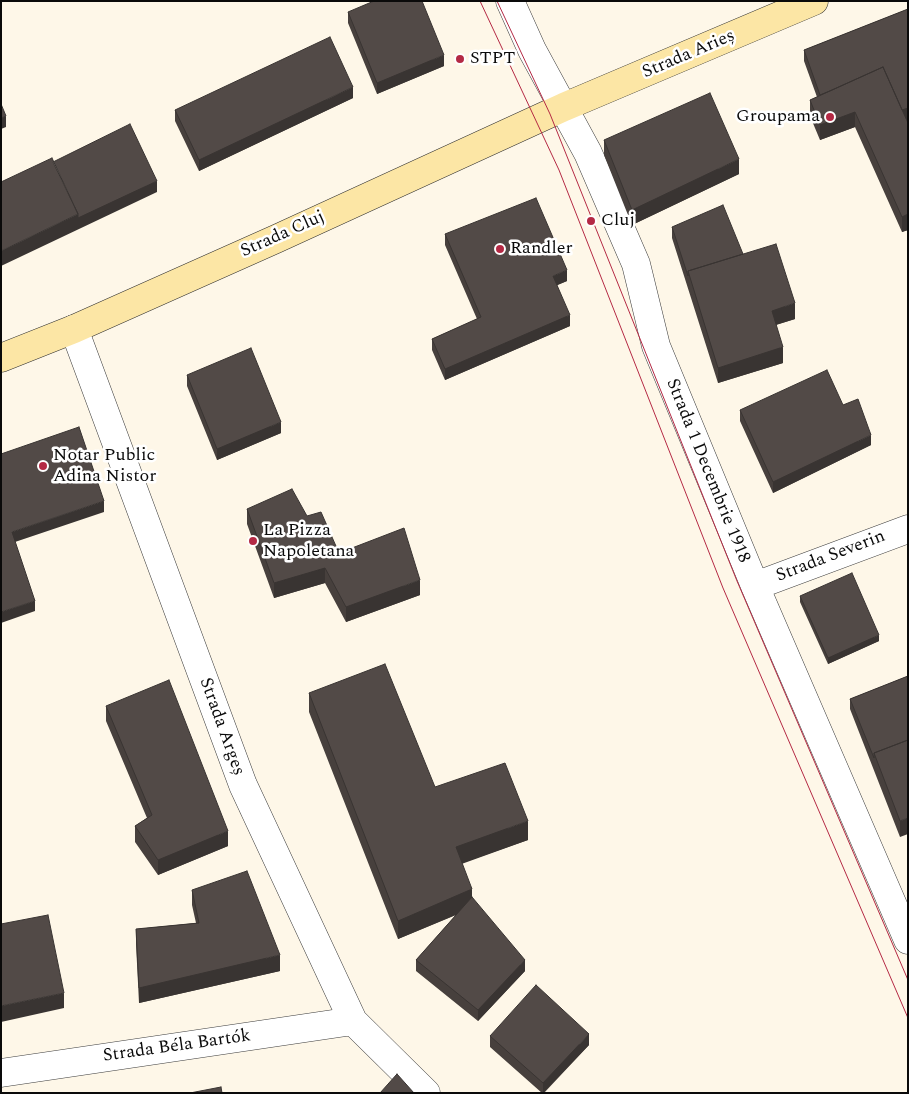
<!DOCTYPE html>
<meta charset="utf-8">
<style>
body{margin:0}
#map{position:relative;width:909px;height:1094px;overflow:hidden;background:#fef7e8;font-family:Spectral,serif}
canvas{display:block}
.frame{position:absolute;inset:0;border:2px solid #0a0a0a;pointer-events:none}
</style>
<div id="map">
<canvas width="909" height="1094"></canvas>
<div class="frame"></div>
</div>
<script>
const g = document.querySelector('canvas').getContext('2d');
g.lineJoin = 'round';
const shape = rows => new Path2D(rows.map(r => 'M' + r).join(''));
function trace(path, color, width, dash) { g.strokeStyle = color; g.lineWidth = width; g.lineCap = dash ? 'butt' : 'round'; g.setLineDash(dash || []); g.stroke(path); }
function paint(path, color) { g.fillStyle = color; g.fill(path, 'evenodd'); }
function drawText(font, color, halo, rows, align = 'center') {
  g.font = font + ' Spectral,serif'; g.lineWidth = 5; g.setLineDash([]); g.textBaseline = 'middle'; g.strokeStyle = halo; g.fillStyle = color; for (const [text, x, y, turn = 0] of rows) {
    g.save(); g.translate(x, y); g.rotate((+turn || 0) * Math.PI / 180); g.textAlign = isNaN(turn) ? turn : align; if (halo) g.strokeText(text, 0, 0); g.fillText(text, 0, 0); g.restore();
  }
}
const street = shape([
 [510,1,532,50,588,153,636,264,656,346,755,586,908,940],
 [74,329,243,785,353,1021,426,1093],
 [755,586,908,529],
 [1,1073,353,1021]
]);
const secondary = shape([
 [1,358,74,329,276,239,564,107,814,1]
]);
trace(street, '#3d3d3d', 29);
trace(secondary, '#2c2c2c', 29);
trace(street, '#fff', 28);
trace(secondary, '#fce6a5', 28);
trace(shape([
 [480,1,559,170,723,588,908,1018],
 [497,1,550,114,737,581,908,980]
]), '#b42944', 1);
paint(shape([
 [908,9,908,119,906,119,908,123,908,230,902,232,855,127,820,140,810,116,810,100,817,97,804,61,804,50],
 [348,12,444,66,377,94,348,23],
 [353,98,199,171,175,121,175,110],
 [604,140,739,174,632,225,604,155],
 [672,227,743,254,795,319,776,325,783,363,718,383,672,238],
 [445,234,567,281,557,285,570,326,445,380,432,350,432,339,477,319,445,245],
 [187,375,281,433,217,460,187,386],
 [740,410,871,445,773,493,740,421],
 [247,509,307,516,339,553,420,595,346,622,325,583,274,598,247,524],
 [800,596,879,641,828,664,800,602],
 [908,676,900,837,850,709,850,699],
 [309,693,435,787,528,840,462,863,472,897,525,971,478,1021,416,971,416,960,456,915,398,939,309,712],
 [106,706,228,846,158,875,135,842,135,826,147,818,106,721],
 [192,890,280,971,139,1003,136,944,136,929,196,923,192,905],
 [490,1036,589,1045,544,1093,542,1093,490,1047]
]), '#47403d');
paint(shape([
 [444,55,444,66,377,94,377,83],
 [353,87,353,98,199,171,199,160],
 [908,108,908,119,901,122,901,111],
 [855,112,855,127,820,140,820,125],
 [6,116,6,127,1,129,1,118],
 [739,159,739,174,632,225,632,210],
 [157,181,157,192,1,266,1,251,78,214],
 [908,214,908,230,902,232,902,217],
 [567,270,567,281,553,287,553,276],
 [795,303,795,319,772,326,772,311],
 [570,315,570,326,445,380,445,369],
 [783,347,783,363,718,383,718,368],
 [281,422,281,433,217,460,217,449],
 [871,435,871,445,773,493,773,482],
 [104,501,104,512,12,543,12,532],
 [325,568,325,583,274,598,274,583],
 [420,580,420,595,346,622,346,607],
 [35,601,35,611,1,623,1,612],
 [879,635,879,641,828,664,828,658],
 [908,818,908,834,900,837,900,821],
 [528,821,528,840,456,866,456,847],
 [228,831,228,846,158,875,158,860],
 [472,889,472,908,398,939,398,921],
 [280,955,280,971,139,1003,139,988],
 [525,960,525,971,478,1021,478,1010],
 [64,993,64,1008,1,1022,1,1006],
 [589,1034,589,1045,543,1093,543,1083]
]), '#393432');
const building = shape([
 [374,1,422,1,444,55,377,83,348,12,374,1],
 [908,9,908,108,902,110,883,67,832,90,820,95,804,50,908,9],
 [330,37,353,87,199,160,175,110,330,37],
 [883,67,908,123,908,214,902,217,855,112,820,125,810,100,883,67],
 [710,93,739,159,632,210,604,140,710,93],
 [1,104,6,116,1,118,1,104],
 [130,124,157,181,78,218,78,214,53,162,130,124],
 [52,158,78,214,1,251,1,182,52,158],
 [536,198,567,270,553,276,570,315,445,369,432,339,481,317,445,234,536,198],
 [723,205,743,254,688,271,688,276,672,227,723,205],
 [776,244,795,303,772,311,783,347,718,368,688,271,776,244],
 [251,348,281,422,217,449,187,375,251,348],
 [827,370,843,405,858,399,871,435,773,482,740,410,827,370],
 [79,427,104,501,12,532,35,601,1,612,1,454,79,427],
 [292,489,307,516,321,512,339,553,404,528,420,580,346,607,325,568,274,583,247,509,292,489],
 [852,573,879,635,828,658,800,596,852,573],
 [385,664,435,787,505,763,528,821,456,847,472,889,398,921,309,693,385,664],
 [908,676,908,740,874,753,874,758,850,699,908,676],
 [169,680,228,831,158,860,135,826,152,815,106,706,169,680],
 [908,740,908,818,900,821,874,753,908,740],
 [247,871,280,955,139,988,136,929,199,923,192,890,247,871],
 [472,897,525,960,478,1010,416,960,472,897],
 [48,915,64,993,1,1006,1,924,48,915],
 [536,985,589,1034,543,1083,490,1036,536,985],
 [397,1074,414,1093,380,1093,397,1074],
 [221,1087,222,1093,190,1093,221,1087]
]);
paint(building, '#524a47');
trace(building, '#393432', 1);
for (const [x, y, r, color] of [
 [460,59,5,"#b42944"],
 [830,117,5,"#b42944"],
 [591,221,5,"#b42944"],
 [500,249,5,"#b42944"],
 [43,466,5,"#b42944"],
 [253,541,5,"#b42944"]
]) { const dot = new Path2D(); dot.arc(x, y, r, 0, 2 * Math.PI); g.fillStyle = color; g.fill(dot); trace(dot, '#fff', 2); }
drawText('18px', '#0a0a0a', '#fff', [
 ["Strada Arieș",689,55,-23],
 ["Strada Cluj",283,235,-24],
 ["Strada 1 Decembrie 1918",707,471,68],
 ["Strada Severin",831,557,-21],
 ["Strada Argeș",221,727,70],
 ["Strada Béla Bartók",177,1047,-8]
]);
drawText('18px', '#0a0a0a', '#fff', [
 ["STPT",470,59],
 ["Groupama",820,117,"right"],
 ["Cluj",601,221],
 ["Randler",510,249],
 ["Notar Public",53,456],
 ["Adina Nistor",53,477],
 ["La Pizza",263,531],
 ["Napoletana",263,552]
], 'left');
</script>
